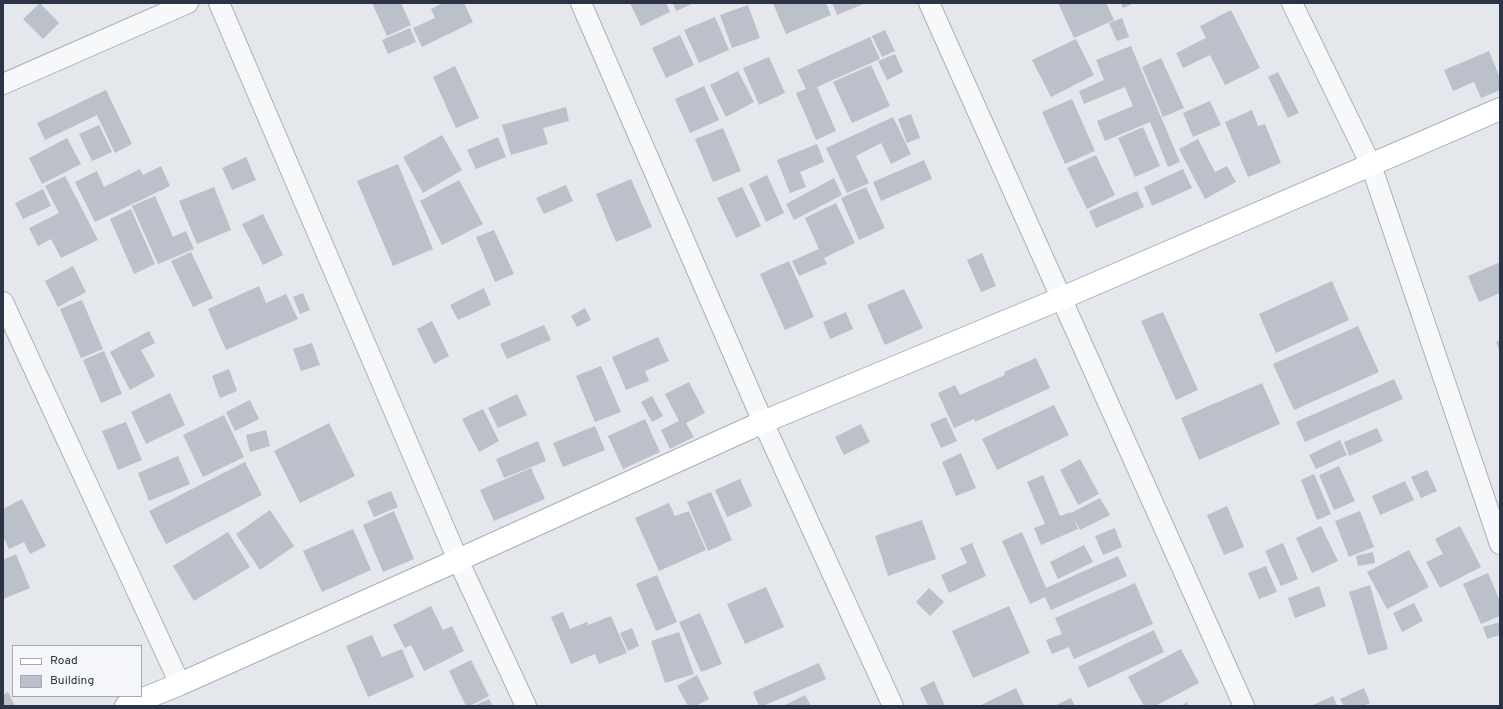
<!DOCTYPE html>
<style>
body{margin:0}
#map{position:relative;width:1503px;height:709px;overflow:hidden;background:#e4e7ec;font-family:Overpass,sans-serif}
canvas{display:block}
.frame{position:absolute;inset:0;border:4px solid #2b3445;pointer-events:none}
.legend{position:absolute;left:12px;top:645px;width:130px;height:52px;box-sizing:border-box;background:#f4f6f9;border:1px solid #a4a8b1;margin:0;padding:5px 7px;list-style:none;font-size:12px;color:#2b3445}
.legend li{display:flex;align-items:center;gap:8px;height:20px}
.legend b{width:20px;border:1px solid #a4a8b1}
</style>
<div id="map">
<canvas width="1503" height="709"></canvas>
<div class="frame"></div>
<ul class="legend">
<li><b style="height:5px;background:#fff"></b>Road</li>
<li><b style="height:11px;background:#bbc0ca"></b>Building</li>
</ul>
</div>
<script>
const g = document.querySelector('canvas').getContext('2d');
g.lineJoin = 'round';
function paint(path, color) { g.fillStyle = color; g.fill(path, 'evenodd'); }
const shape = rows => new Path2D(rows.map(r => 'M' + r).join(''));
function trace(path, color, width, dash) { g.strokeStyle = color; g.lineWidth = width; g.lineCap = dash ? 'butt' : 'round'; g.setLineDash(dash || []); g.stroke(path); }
paint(shape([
 [40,3,59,23,43,39,23,19],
 [372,3,401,3,411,25,387,36],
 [443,3,464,3,473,22,422,47,413,28,435,18,431,9],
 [630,3,666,3,670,12,641,26],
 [673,3,694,3,676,11],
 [773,3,826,3,831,15,786,34],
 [832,3,866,3,837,15],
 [1058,3,1106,3,1114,20,1074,38],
 [1121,3,1134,3,1123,8],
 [748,5,760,38,732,48,720,15],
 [1231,10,1260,68,1225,85,1210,55,1183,68,1176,53,1206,38,1200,26],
 [715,17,729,50,699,63,684,30],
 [1122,18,1129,37,1117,41,1109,23],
 [410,28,416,42,388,54,382,40],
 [885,30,895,51,882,57,872,36],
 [680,35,694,65,666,78,652,48],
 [870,37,880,59,817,87,836,131,816,140,796,93,806,89,797,70],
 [1076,39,1094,75,1051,97,1032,60],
 [1131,46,1180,162,1168,167,1150,122,1105,141,1097,121,1133,106,1125,87,1084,104,1079,91,1104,80,1096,60],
 [1489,51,1500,78,1500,90,1481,98,1474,82,1453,91,1444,70],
 [895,54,903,72,887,80,878,61],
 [769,57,785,93,759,105,743,68],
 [1161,58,1184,108,1163,117,1142,67],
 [871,65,890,106,852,123,833,82],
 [455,66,479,118,456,128,433,77],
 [738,71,754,102,726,117,710,85],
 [1278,72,1299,113,1288,118,1268,77],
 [704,86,719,120,690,133,675,99],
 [106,90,132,144,115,153,97,115,45,140,37,123],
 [1072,99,1095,151,1065,164,1042,112],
 [1210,101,1221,125,1193,137,1183,113],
 [566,107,569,121,543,128,548,144,511,155,502,125],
 [1252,110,1258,126,1265,124,1281,163,1248,177,1225,122],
 [911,114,920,138,907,143,898,119],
 [893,117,911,154,891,164,881,143,856,156,869,183,847,193,826,148],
 [99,125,112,152,92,161,79,134],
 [1143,127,1160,166,1135,177,1118,138],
 [723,128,741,171,713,182,695,139],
 [442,135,462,170,423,193,403,157],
 [498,137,506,157,476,169,467,150],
 [67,138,81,164,42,184,29,158],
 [1198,139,1215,172,1227,166,1236,182,1205,199,1179,149],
 [817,144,824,162,800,172,806,187,790,193,777,160],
 [1096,155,1115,195,1087,209,1067,168],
 [246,157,256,180,232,190,222,168],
 [924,160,932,179,881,201,873,182],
 [398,164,433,249,393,266,357,181],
 [161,166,170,186,95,222,75,182,97,171,104,187,140,169,143,175],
 [1183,169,1192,188,1152,206,1144,187],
 [767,175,784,213,766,222,749,184],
 [65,176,98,240,61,258,51,239,38,246,29,228,59,213,45,186],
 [834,178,842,195,794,220,786,204],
 [631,179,652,227,616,242,596,194],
 [459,180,483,224,442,245,420,201],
 [566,185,573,201,544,214,536,198],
 [214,187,231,230,197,244,179,201],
 [742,187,761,226,736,238,717,198],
 [866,187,885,228,859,240,841,198],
 [43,189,51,206,23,219,15,203],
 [1137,191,1144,207,1096,228,1089,211],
 [155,196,173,237,186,231,194,249,158,264,132,206],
 [836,203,855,243,824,258,827,264,799,276,792,261,819,249,805,218],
 [131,209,155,264,134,274,110,219],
 [263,214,283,255,263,265,242,224],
 [494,230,514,274,495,282,476,237],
 [191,252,213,298,193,307,171,261],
 [982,253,996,286,981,292,967,260],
 [789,261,814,317,785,330,760,274],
 [1500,262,1500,293,1479,302,1468,276],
 [73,266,86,292,58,307,45,281],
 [1332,281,1349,320,1276,353,1259,314],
 [259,286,266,303,286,294,298,319,226,350,208,309],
 [484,288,491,305,458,320,450,305],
 [904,289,923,328,885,345,867,305],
 [303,293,310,310,300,314,293,297],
 [82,300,103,349,81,358,60,309],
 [585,308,591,320,577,327,571,316],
 [846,312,853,329,830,339,823,322],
 [1163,312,1198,390,1176,400,1141,321],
 [432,321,449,356,434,364,417,329],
 [544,325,551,340,507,359,500,344],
 [1358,326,1379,372,1294,410,1273,364],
 [149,331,155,343,141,350,155,376,130,390,110,352],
 [658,337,669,361,645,371,649,381,626,390,612,357],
 [1500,340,1500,352,1496,342],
 [312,343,320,365,301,371,293,349],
 [104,351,122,394,101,403,83,360],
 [1036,358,1050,388,975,422,974,419,954,428,938,393,955,385,960,395,1005,375,1004,372],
 [601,366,621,412,595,422,576,376],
 [229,369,237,391,220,398,212,376],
 [1394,379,1403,399,1305,442,1296,422],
 [689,382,705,413,686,423,694,437,670,449,661,430,679,421,665,394],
 [1262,383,1280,424,1199,460,1181,418],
 [170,393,185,425,146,444,131,412],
 [517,394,527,415,498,428,488,408],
 [652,396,663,416,652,422,641,402],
 [250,400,259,419,235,431,226,412],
 [1054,405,1069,435,997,470,982,439],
 [483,409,499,441,479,452,462,419],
 [224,415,244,457,203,477,183,435],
 [946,417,957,441,941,448,930,424],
 [645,419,660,452,623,469,608,436],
 [126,422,142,460,118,470,102,431],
 [329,423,355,476,300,503,274,451],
 [861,424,870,442,844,455,835,437],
 [595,426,605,450,563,467,553,443],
 [1377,428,1383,441,1349,456,1344,442],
 [266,430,270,446,250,452,246,435],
 [1340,440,1347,455,1316,469,1309,455],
 [538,441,546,461,504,478,496,459],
 [961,453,976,488,956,496,942,462],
 [178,456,190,484,149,501,138,473],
 [1080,459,1099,494,1078,505,1060,470],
 [245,462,262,495,166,544,149,511],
 [1339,466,1355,501,1334,510,1319,475],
 [531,468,545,499,494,521,480,490],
 [1427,470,1437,491,1421,498,1411,477],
 [1314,474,1331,514,1317,520,1301,480],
 [1043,475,1060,516,1071,512,1078,529,1041,545,1034,528,1045,524,1027,482],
 [740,479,752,506,727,517,715,490],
 [1405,481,1414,500,1380,515,1372,496],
 [391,491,398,507,374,517,367,501],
 [711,492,732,540,708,551,687,502],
 [1100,498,1110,515,1080,530,1071,513],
 [22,499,46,546,30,554,24,542,9,549,3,536,3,509],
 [669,503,675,516,689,511,706,550,659,571,635,518],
 [1227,506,1244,547,1224,555,1207,515],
 [270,510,294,546,260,570,236,534],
 [394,511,414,559,383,572,363,525],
 [1360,511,1374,547,1349,557,1335,521],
 [922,520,936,559,888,576,875,536],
 [1321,526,1338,561,1312,573,1296,538],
 [1460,526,1481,567,1440,588,1426,562,1443,554,1435,539],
 [1115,528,1122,547,1103,555,1095,536],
 [353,529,371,570,322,592,303,551],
 [228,532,250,567,194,601,173,566],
 [1022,532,1046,588,1118,556,1127,576,1051,610,1045,597,1030,604,1002,541],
 [972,543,986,576,949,593,941,575,967,563,960,548],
 [1283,543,1298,579,1281,586,1265,551],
 [1084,545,1093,562,1058,579,1050,562],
 [1409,550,1429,587,1387,609,1367,572],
 [1373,552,1375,563,1358,566,1356,556],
 [16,554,30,588,3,599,3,560],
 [1266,566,1277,592,1259,599,1248,573],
 [1488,573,1500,601,1500,616,1481,624,1463,584],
 [657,575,677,622,656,631,636,584],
 [1135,583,1153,624,1074,659,1069,647,1052,654,1046,640,1062,634,1055,618],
 [1370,585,1388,649,1368,655,1349,592],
 [1319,586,1326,606,1295,618,1288,598],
 [766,587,784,627,745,644,727,604],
 [929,588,944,602,930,616,916,602],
 [1414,603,1423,621,1402,632,1393,613],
 [431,606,443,630,452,626,464,651,424,671,411,645,405,648,393,625],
 [1009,606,1030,653,973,678,952,631],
 [563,612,570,629,587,622,588,625,611,616,627,653,599,664,595,654,571,664,551,617],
 [700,613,722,664,701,672,679,622],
 [1500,622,1500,635,1487,639,1483,627],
 [632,628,639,646,628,651,620,633],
 [1154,630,1164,652,1088,688,1078,667],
 [679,632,694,674,665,683,651,641],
 [372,635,382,657,402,649,414,677,368,697,346,646],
 [1181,649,1199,683,1155,706,1144,706,1128,677],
 [471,660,489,696,470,706,466,706,449,671],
 [819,663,826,679,763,706,759,706,753,692],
 [697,675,709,699,696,706,688,706,677,686],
 [934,681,945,706,928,706,920,688],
 [1016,688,1024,706,979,706],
 [1364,688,1370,703,1363,706,1344,706,1340,699],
 [8,692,15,706,3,706,3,695],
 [805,695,811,706,783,706],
 [1333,696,1337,706,1311,706],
 [1071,698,1075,706,1054,706],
 [489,699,493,706,473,706],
 [1187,702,1189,706,1181,706]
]), '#bbc0ca');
const street = shape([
 [219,3,458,560,526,706],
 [581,3,763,422,893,706],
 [929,3,1244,706],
 [1292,3,1371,165,1500,544],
 [3,84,188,3],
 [3,302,180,684]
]);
const secondary = shape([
 [126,706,180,684,458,560,763,422,1062,298,1500,109]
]);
trace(street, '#a9aeb7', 22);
trace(secondary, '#a9aeb7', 24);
trace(street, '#f7f8fa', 20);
trace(secondary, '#fff', 22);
</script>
